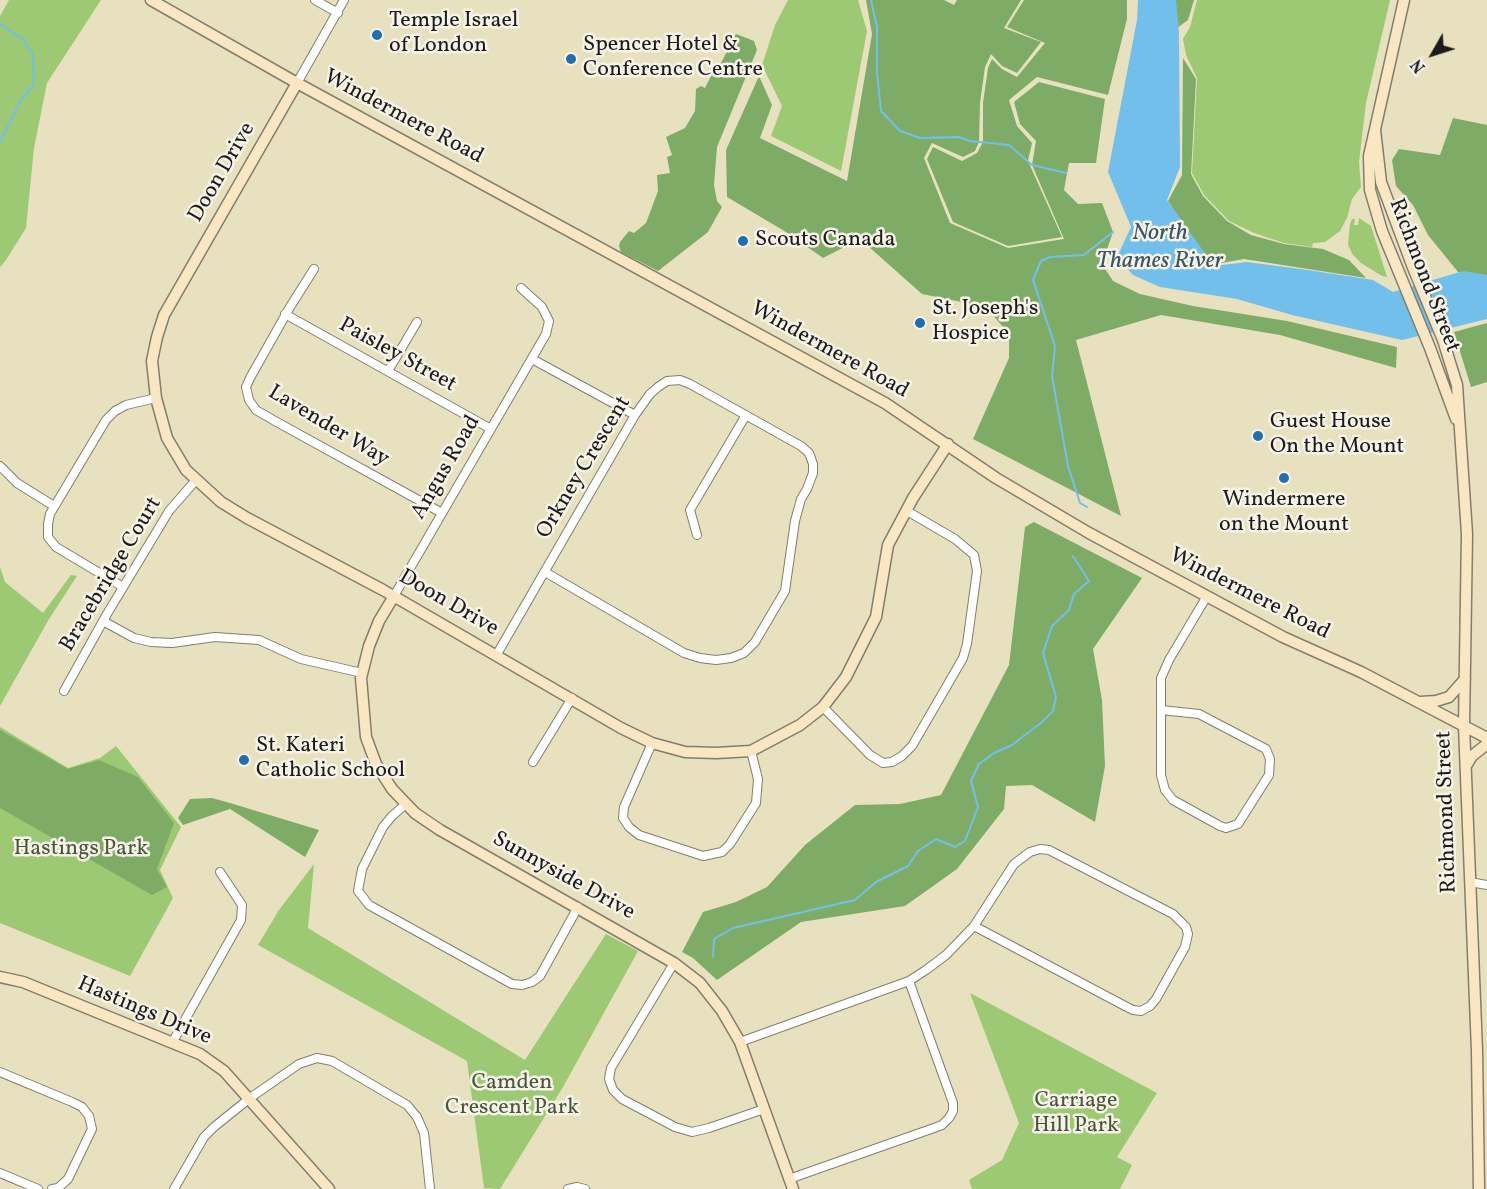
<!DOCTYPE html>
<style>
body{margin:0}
#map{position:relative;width:1487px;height:1189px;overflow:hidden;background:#e8e1bf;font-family:Vollkorn,serif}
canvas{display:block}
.north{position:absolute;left:1403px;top:24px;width:60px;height:60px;-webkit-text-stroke:4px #f7f3e8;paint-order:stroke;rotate:231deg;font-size:16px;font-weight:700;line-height:24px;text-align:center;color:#1c1c1c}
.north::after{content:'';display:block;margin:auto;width:21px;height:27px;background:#1c1c1c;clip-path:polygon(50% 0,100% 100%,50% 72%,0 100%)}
</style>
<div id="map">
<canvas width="1487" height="1189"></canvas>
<div class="north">N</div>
</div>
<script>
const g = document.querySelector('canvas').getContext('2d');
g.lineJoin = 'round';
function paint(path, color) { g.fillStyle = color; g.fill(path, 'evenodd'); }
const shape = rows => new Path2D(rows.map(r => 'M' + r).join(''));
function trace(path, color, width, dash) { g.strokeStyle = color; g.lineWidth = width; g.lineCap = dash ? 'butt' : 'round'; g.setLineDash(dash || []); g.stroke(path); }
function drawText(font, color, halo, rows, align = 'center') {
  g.font = font + ' Vollkorn,serif'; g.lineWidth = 5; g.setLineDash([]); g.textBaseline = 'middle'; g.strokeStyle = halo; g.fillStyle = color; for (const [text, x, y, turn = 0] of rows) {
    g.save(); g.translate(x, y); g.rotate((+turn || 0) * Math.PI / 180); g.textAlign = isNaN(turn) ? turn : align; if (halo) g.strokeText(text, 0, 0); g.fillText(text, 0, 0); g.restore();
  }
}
paint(shape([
 [9,0,101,0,47,83,34,148,26,228,6,260,0,267,0,16],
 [788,0,858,0,867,31,841,171,771,136,782,106,762,65,775,25],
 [1197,0,1390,0,1366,103,1359,162,1361,187,1352,199,1347,218,1340,231,1325,242,1313,243,1312,247,1284,243,1254,233,1229,221,1204,195,1192,173,1197,78,1186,55,1183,39,1190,27],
 [1359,218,1371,226,1387,277,1382,276,1361,263,1353,255,1348,245,1350,224,1352,219,1355,219,1354,225,1358,225],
 [0,567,5,582,43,613,71,575,77,576,49,619,0,706],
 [0,727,68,768,100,758,116,746,181,827,160,870,173,898,130,976,0,923],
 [314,864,308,928,525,1060,606,934,638,951,563,1087,500,1189,484,1188,467,1061,258,945,279,910],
 [970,993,1157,1093,1117,1157,1132,1165,1120,1189,972,1189,969,1180,1002,1160,1019,1123]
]), '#9dc874');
paint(shape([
 [866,0,944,0,954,5,957,0,1021,0,1004,28,1041,42,1017,73,1002,66,991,54,985,67,980,103,979,142,975,151,963,157,932,143,924,158,950,223,1008,248,1064,239,1032,165,1036,141,1020,124,1014,102,1039,82,1105,99,1096,163,1069,163,1064,190,1078,204,1102,203,1113,232,1102,264,1113,281,1140,294,1193,306,1287,321,1397,347,1396,368,1280,335,1161,315,1076,340,1121,516,973,439,1009,358,1009,334,986,307,922,294,860,239,823,258,786,232,727,197,726,150,759,76,772,105,760,138,847,181,872,34],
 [1024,0,1127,0,1127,19,1108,95,1037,77,1009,100,1017,126,1032,143,1028,161,1062,237,1008,246,953,222,927,159,933,147,962,161,977,153,983,142,983,103,988,68,992,59,1002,69,1017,77,1045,43,1007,27],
 [1174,0,1194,0,1188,20,1177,28],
 [736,34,754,41,757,50,717,147,714,185,717,201,722,207,708,232,658,271,621,252,619,246,620,242,629,231,634,233,646,223,658,191,657,175,670,173,667,157,672,155,666,137,685,128,695,111,696,89,701,86,705,88,711,76,709,73,711,68,721,63],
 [1183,58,1196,79,1191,174,1203,196,1227,221,1251,235,1284,244,1323,249,1349,260,1366,278,1244,259,1210,265,1168,201,1182,175],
 [1453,118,1487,125,1487,276,1458,272,1428,235,1413,205,1396,186,1392,160,1399,149,1440,155],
 [1487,323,1487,382,1471,387,1454,332],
 [1034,522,1142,578,1093,649,1102,700,1105,766,1095,822,1032,785,1006,786,1004,809,957,869,905,906,801,922,717,980,693,958,682,952,703,912,736,902,767,887,805,845,855,805,900,804,941,795,1009,665,1025,527],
 [0,730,68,769,99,760,138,777,174,823,157,869,167,887,152,895,0,808],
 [212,798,230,803,319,830,305,857,230,809,183,825,178,818,190,799]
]), '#7eac66');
paint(shape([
 [1138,0,1176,0,1179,32,1180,167,1167,200,1214,266,1247,262,1308,270,1373,280,1393,292,1463,271,1487,275,1487,319,1402,340,1292,315,1237,299,1160,287,1133,275,1117,257,1131,227,1108,172,1137,20]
]), '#72bfec');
trace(shape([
 [871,0,877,27,877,72,881,111,900,131,920,138,959,137,970,141,1009,145,1032,165,1066,173],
 [0,24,23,39,33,55,34,84,21,100,0,142],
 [1087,507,1080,503,1068,466,1052,376,1055,346,1033,280,1041,261,1050,257,1084,255,1113,232],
 [713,957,714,939,733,928,855,900,876,882,908,866,918,851,936,839,955,847,965,841,978,807,971,781,979,764,994,753,1012,745,1042,722,1053,711,1056,697,1043,653,1052,626,1069,610,1074,594,1089,581,1073,556]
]), '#72bfec', 2);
const street = shape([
 [315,0,338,13],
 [297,83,344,0],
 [314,269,290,307,250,378,246,387,249,400,256,410,275,421,442,513],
 [285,314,491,429],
 [532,359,635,415],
 [388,371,417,322],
 [0,466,17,483,54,506],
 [697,535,690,510,746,415],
 [123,587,56,547,48,537,48,524,50,514,106,420,115,411,126,405,156,398],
 [394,596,546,334,549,321,542,307,521,288],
 [103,621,134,638,151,642,172,643,215,637,259,640,301,659,362,673],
 [497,654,635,415,650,394,658,387,667,381,680,380,690,384,801,446,809,453,813,464,813,473,807,489,801,499,795,521,785,591,755,642,744,653,731,658,716,660,700,658,684,653,545,572],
 [64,691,107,614,169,511,196,480],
 [823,707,870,755,883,763,892,762,902,756,912,746,963,658,967,644,977,571,974,555,955,539,907,511],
 [1161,710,1199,714,1266,749,1270,759,1269,775,1238,824,1226,828,1220,826,1173,800,1165,790,1161,775,1161,678,1169,660,1207,596],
 [652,743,624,807,623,818,629,827,639,835,703,856,722,852,730,844,756,803,758,779,751,751],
 [533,762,572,698],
 [406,804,392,816,383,827,362,869,358,891,369,905,512,984,522,985,532,982,540,976,578,907],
 [1470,882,1487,885],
 [674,963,611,1068,609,1079,613,1090,622,1099,675,1127,692,1132,709,1128,764,1109],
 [740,1042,909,981,926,970,946,955,974,926,1014,864,1030,852,1040,849,1049,850,1173,914,1186,927,1188,934,1185,947,1156,999,1150,1006,1141,1011,1133,1010,1125,1006,974,926],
 [172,1043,241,920,242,905,220,872],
 [0,1072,72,1102,82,1107,89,1116,92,1129,68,1179,58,1188,52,1189],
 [0,1173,38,1189],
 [789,1179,934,1128,942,1125,949,1118,953,1111,953,1103,909,981],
 [174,1189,204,1137,214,1127,250,1098,299,1064,317,1058,332,1061,407,1105,417,1117,424,1133,430,1189],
 [568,1189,577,1187,585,1189]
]);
const secondary = shape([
 [151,0,297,83,885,403,996,478,1089,533,1283,637,1361,672,1487,738],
 [1404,0,1369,156,1370,190,1382,231,1430,348,1456,419],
 [297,83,164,315,157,337,152,361,156,398,167,438,186,470,221,502,247,518,383,590,621,728,652,743,685,752,716,753,751,751,800,725,823,707,846,677,876,617,888,545,913,498,948,444],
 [1375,130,1381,182,1412,265,1443,340,1457,385,1467,534,1464,726,1477,1051,1479,1189],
 [394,596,379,621,369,646,361,678,366,737,376,764,392,789,415,813,440,830,674,963,700,983,722,1011,740,1042,793,1189],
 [1421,702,1436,701,1449,697,1465,679],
 [1466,766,1472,756,1487,744],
 [0,977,23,982,200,1054,224,1071,329,1189]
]);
trace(street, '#827e6e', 10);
trace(secondary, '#827e6e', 13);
trace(street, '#fff', 8);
trace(secondary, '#f9e7c3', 10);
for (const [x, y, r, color] of [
 [377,35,6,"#1f6fb2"],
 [571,59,6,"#1f6fb2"],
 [743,241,6,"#1f6fb2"],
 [920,323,6,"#1f6fb2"],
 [1258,436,6,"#1f6fb2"],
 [1284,478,6,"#1f6fb2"],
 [244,760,6,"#1f6fb2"]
]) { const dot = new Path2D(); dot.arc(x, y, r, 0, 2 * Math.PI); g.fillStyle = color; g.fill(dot); trace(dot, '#f7f3e8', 2); }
drawText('22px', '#1c1c1c', '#f7f3e8', [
 ["Temple Israel",389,22],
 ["of London",389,47],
 ["Spencer Hotel &",583,46],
 ["Conference Centre",583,71],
 ["Scouts Canada",755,241],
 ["St. Joseph's",932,310],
 ["Hospice",932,335],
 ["Guest House",1270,423],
 ["On the Mount",1270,448],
 ["Windermere",1284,501,"center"],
 ["on the Mount",1284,526,"center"],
 ["St. Kateri",256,747],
 ["Catholic School",256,772]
], 'left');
drawText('22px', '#1c1c1c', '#f7f3e8', [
 ["Windermere Road",403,118,28],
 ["Doon Drive",223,173,-60],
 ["Richmond Street",1423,276,69],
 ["Windermere Road",829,351,29],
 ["Paisley Street",397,356,29],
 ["Lavender Way",328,427,31],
 ["Angus Road",447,468,-60],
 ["Orkney Crescent",585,468,-59],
 ["Bracebridge Court",112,575,-59],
 ["Windermere Road",1249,595,27],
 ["Doon Drive",448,604,30],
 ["Richmond Street",1448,812,-92],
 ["Sunnyside Drive",563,877,29],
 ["Hastings Drive",144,1012,23]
]);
drawText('22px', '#49583b', '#f7f3e8', [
 ["Hastings Park",81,850],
 ["Camden",512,1084],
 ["Crescent Park",512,1109],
 ["Carriage",1076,1102],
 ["Hill Park",1076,1127]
]);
drawText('italic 24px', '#3a5565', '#f7f3e8', [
 ["North",1160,235],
 ["Thames River",1160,263]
]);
</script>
